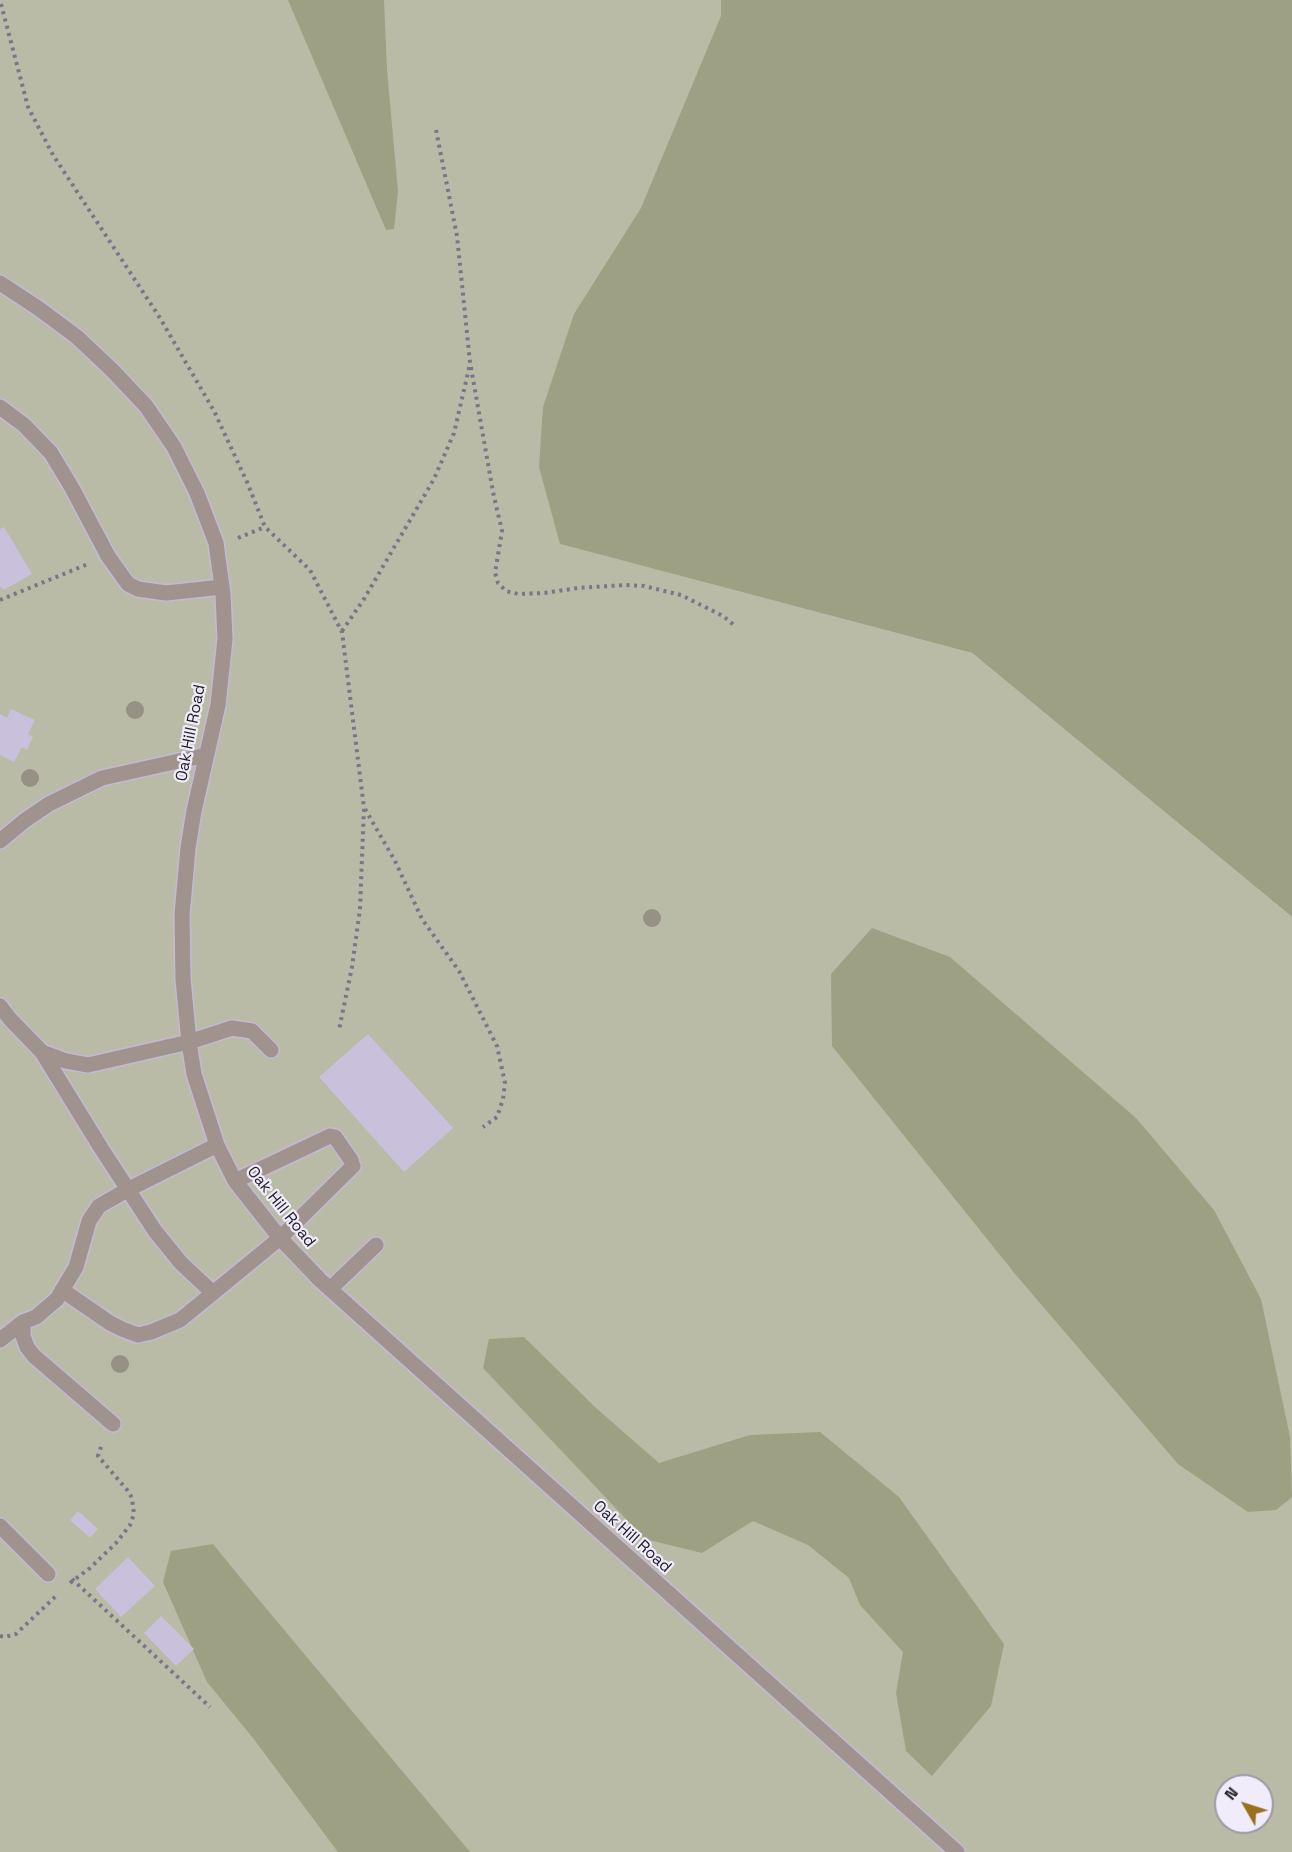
<!DOCTYPE html>
<style>
body{margin:0}
#map{position:relative;width:1292px;height:1852px;overflow:hidden;background:#e6dbfd;font-family:"Space Grotesk",sans-serif}
canvas{display:block}
.north{position:absolute;left:1214px;top:1774px;width:60px;height:60px;box-sizing:border-box;background:#f0ecfa;border:2px solid #9d99a6;border-radius:50%;rotate:309deg;font-size:16px;font-weight:700;line-height:24px;text-align:center;color:#211d29}
.north::after{content:'';display:block;margin:auto;width:21px;height:27px;background:#9a701e;clip-path:polygon(50% 0,100% 100%,50% 72%,0 100%)}
</style>
<div id="map">
<canvas width="1292" height="1852"></canvas>
<div class="north">N</div>
</div>
<script>
const g = document.querySelector('canvas').getContext('2d');
g.lineJoin = 'round';
function paint(path, color) { g.fillStyle = color; g.fill(path, 'evenodd'); }
const shape = rows => new Path2D(rows.map(r => 'M' + r).join(''));
function trace(path, color, width, dash) { g.strokeStyle = color; g.lineWidth = width; g.lineCap = dash ? 'butt' : 'round'; g.setLineDash(dash || []); g.stroke(path); }
function drawText(font, color, halo, rows, align = 'center') {
  g.font = font + ' "Space Grotesk",sans-serif'; g.lineWidth = 4.5; g.setLineDash([]); g.textBaseline = 'middle'; g.strokeStyle = halo; g.fillStyle = color; for (const [text, x, y, turn = 0] of rows) {
    g.save(); g.translate(x, y); g.rotate((+turn || 0) * Math.PI / 180); g.textAlign = isNaN(turn) ? turn : align; if (halo) g.strokeText(text, 0, 0); g.fillText(text, 0, 0); g.restore();
  }
}
paint(shape([
 [0,0,808,0,561,544,972,653,1292,917,1292,1852,0,1852],
 [1226,1786,1262,1786,1262,1822,1226,1822]
]), '#b9bba6');
paint(shape([
 [288,0,384,0,387,70,398,191,394,229,386,230],
 [721,0,1292,0,1292,917,972,653,560,544,539,467,543,407,574,314,641,208,721,16],
 [872,928,950,957,1136,1118,1214,1210,1261,1299,1290,1437,1292,1497,1276,1510,1248,1512,1178,1464,1016,1275,832,1046,831,974],
 [524,1337,596,1408,659,1463,750,1435,820,1432,899,1497,1004,1644,991,1706,932,1776,906,1751,896,1693,903,1652,860,1605,849,1578,808,1545,753,1521,702,1553,645,1539,483,1368,489,1339],
 [213,1544,239,1576,470,1852,338,1852,253,1738,207,1682,163,1582,171,1551]
]), '#9ea083');
paint(shape([
 [4,527,32,574,4,590,0,586,0,529],
 [11,709,35,720,28,734,33,737,27,750,22,747,14,762,0,755,0,714,7,718],
 [368,1034,453,1128,404,1172,319,1077],
 [78,1511,98,1529,90,1538,70,1520],
 [128,1557,155,1586,121,1617,95,1589],
 [161,1616,194,1649,176,1666,144,1633]
]), '#c9c0dc');
const minor = shape([
 [0,283,38,308,77,337,113,371,146,406,174,447,197,493,216,543,223,594,225,639,218,705,194,811,188,848,182,915,183,979,189,1042,194,1074,217,1145,235,1181,280,1238,320,1280,957,1852],
 [0,407,24,425,51,453,72,488,108,556,128,584,138,589,166,593,222,587],
 [0,841,24,821,49,804,102,778,206,755],
 [0,1006,10,1019,42,1052,66,1061,88,1065,189,1042,232,1028,252,1031,271,1050],
 [42,1052,101,1148,155,1231,181,1263,213,1293],
 [330,1289,376,1245],
 [62,1290,110,1323,122,1329,138,1335,151,1332,180,1320,213,1293,280,1238,353,1166,351,1160,335,1137,330,1136,235,1181],
 [23,1322,23,1336,27,1347,34,1356,113,1424],
 [0,1340,23,1322,36,1317,57,1299,76,1267,89,1221,99,1206,129,1189,217,1145],
 [0,1526,48,1574]
]);
trace(minor, '#c3b9d7', 18);
trace(shape([
 [1,4,28,107,53,155,160,318,214,411,247,482,265,527,310,570,342,632,364,808,360,909,352,967,339,1030],
 [436,130,457,236,470,362,493,492,502,531,495,573,498,583,506,591,518,594,544,593,578,588,625,585,644,586,681,595,723,616,735,626],
 [238,538,265,527],
 [0,600,88,564],
 [342,631,364,599,434,479,454,433,470,364],
 [365,809,395,861,422,919,459,971,497,1046,505,1083,503,1099,497,1117,483,1127],
 [72,1579,210,1707],
 [70,1583,90,1568,116,1543,130,1525,134,1514,132,1498,128,1491,98,1456,102,1444],
 [0,1636,5,1637,16,1634,56,1596]
]), '#7b748a', 4, [3, 4.5]);
trace(minor, '#a0928d', 15);
g.fillStyle = '#959185';
for (const [x, y] of [
 [135,710],
 [30,778],
 [652,918],
 [120,1364]
]) { g.beginPath(); g.arc(x, y, 9, 0, 2 * Math.PI); g.fill(); }
drawText('16px', '#211d29', '#f0ecfa', [
 ["Oak Hill Road",191,733,-79],
 ["Oak Hill Road",281,1207,51],
 ["Oak Hill Road",632,1537,42]
]);
</script>
